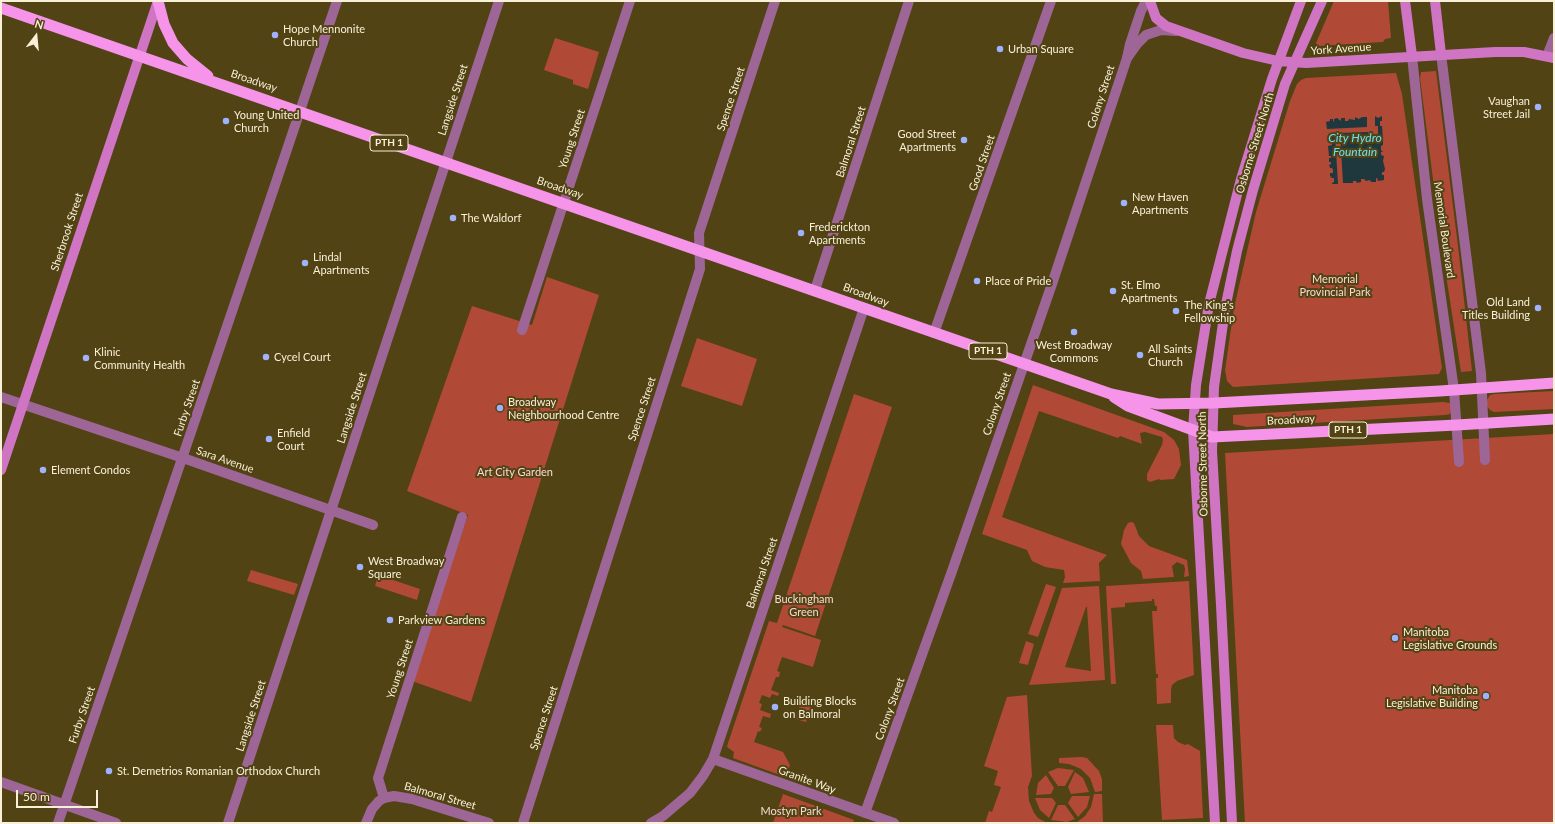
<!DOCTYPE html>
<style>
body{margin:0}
#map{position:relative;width:1555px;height:824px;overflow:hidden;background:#514314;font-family:Lato,sans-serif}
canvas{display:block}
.frame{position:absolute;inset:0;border:2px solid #f9f0d8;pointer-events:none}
.north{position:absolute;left:16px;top:16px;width:40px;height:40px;-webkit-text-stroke:3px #514314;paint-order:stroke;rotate:16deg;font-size:11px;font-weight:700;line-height:16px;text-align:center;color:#f9f0d8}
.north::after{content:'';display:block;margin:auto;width:14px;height:18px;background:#f9f0d8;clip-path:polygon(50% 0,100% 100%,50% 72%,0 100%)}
.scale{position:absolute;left:16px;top:790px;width:82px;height:18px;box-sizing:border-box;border:2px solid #f9f0d8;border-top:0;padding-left:5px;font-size:12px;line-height:14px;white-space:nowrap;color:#f9f0d8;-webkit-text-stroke:3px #514314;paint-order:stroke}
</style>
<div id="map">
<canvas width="1555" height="824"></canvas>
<div class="frame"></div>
<div class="north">N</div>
<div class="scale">50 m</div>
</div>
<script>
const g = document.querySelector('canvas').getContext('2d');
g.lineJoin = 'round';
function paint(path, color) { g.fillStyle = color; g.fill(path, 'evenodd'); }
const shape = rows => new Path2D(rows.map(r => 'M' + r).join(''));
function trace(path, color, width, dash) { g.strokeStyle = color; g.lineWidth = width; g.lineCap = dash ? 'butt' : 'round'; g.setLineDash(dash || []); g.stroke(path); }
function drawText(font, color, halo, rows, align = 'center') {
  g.font = font + ' Lato,sans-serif'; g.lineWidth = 4; g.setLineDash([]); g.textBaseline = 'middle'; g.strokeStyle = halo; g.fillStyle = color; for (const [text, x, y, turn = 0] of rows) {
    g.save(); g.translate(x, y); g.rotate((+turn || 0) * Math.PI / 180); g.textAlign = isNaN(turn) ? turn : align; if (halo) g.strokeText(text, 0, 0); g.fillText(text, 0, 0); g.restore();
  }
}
paint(shape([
 [1334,1,1388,1,1391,38,1385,39,1383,42,1318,46,1316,43],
 [555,38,599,52,588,89,573,84,573,80,544,70],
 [1436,71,1458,246,1472,371,1461,372,1442,249,1420,78,1421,72],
 [1396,73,1402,94,1442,368,1439,374,1233,387,1227,381,1225,370,1234,308,1256,212,1290,101,1297,84,1301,80,1306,78],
 [547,277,599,295,471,702,412,681,468,515,407,491,472,306,532,325],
 [697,338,757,359,742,406,681,386],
 [1033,385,1164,432,1174,440,1179,449,1181,465,1174,479,1160,480,1159,479,1150,482,1147,480,1147,474,1162,445,1163,440,1162,437,1145,432,1140,433,1142,444,1120,436,1118,438,1039,411,1002,517,1107,555,1099,563,1100,581,1063,583,1065,577,1064,570,1045,567,1032,561,1027,550,982,534],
 [1554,391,1554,409,1494,412,1490,410,1487,406,1487,400,1490,395,1494,394],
 [854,394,892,407,815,636,783,625,782,627,821,640,813,667,782,657,777,671,780,672,779,677,776,677,771,690,779,693,778,696,772,694,770,698,762,695,759,703,762,704,760,710,771,714,770,718,763,716,759,727,762,728,760,732,758,731,754,742,783,752,790,765,787,773,780,775,733,758,734,752,727,747,728,743,769,621,777,623],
 [1443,402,1450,403,1452,408,1450,414,1445,415,1247,427,1233,424,1233,415],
 [1554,434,1554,823,1245,823,1225,453],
 [1131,522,1134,523,1139,536,1149,546,1187,560,1189,576,1184,577,1185,569,1184,565,1177,562,1172,566,1174,577,1143,579,1141,571,1131,563,1121,544,1124,530,1128,523],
 [251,570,298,584,294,595,247,581],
 [378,575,420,589,417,600,375,586],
 [1189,581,1194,675,1177,681,1172,685,1171,690,1171,703,1157,704,1156,678,1158,678,1158,674,1156,674,1152,611,1157,611,1157,606,1155,606,1154,599,1152,599,1152,601,1125,603,1125,607,1111,608,1116,684,1111,684,1106,586],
 [1046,584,1056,587,1038,637,1028,634],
 [1099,586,1105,680,1029,685,1062,588],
 [1087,607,1091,671,1065,667,1086,607],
 [1026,641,1034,644,1028,665,1019,663],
 [1027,695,1032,776,1028,787,1029,801,1034,813,1038,818,1047,823,985,823,989,811,992,812,1001,787,994,785,998,771,984,766,1007,697],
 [792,697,812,705,806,722,796,719,800,705,790,701],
 [1156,725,1173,725,1174,738,1178,742,1185,745,1188,744,1200,751,1203,818,1162,820],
 [1082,757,1087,758,1099,771,1102,779,1102,791,1095,792,1090,778,1081,769,1069,764,1059,763,1059,758],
 [1058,768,1074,770,1065,786,1058,786,1048,772],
 [1075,772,1083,778,1089,792,1071,794,1068,787],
 [1046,775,1054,788,1051,794,1036,795,1038,783],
 [783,794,854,820,853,823,773,823],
 [1094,794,1102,794,1103,823,1076,823,1085,816,1091,807],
 [1072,796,1090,796,1087,807,1078,817,1068,803],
 [1035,798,1052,798,1056,803,1049,818,1040,810],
 [1058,805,1065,805,1075,819,1067,822,1051,820]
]), '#b14937');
paint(shape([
 [1375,116,1378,118,1382,116,1382,121,1380,121,1380,126,1382,126,1383,141,1383,145,1381,146,1381,150,1383,152,1381,152,1381,155,1384,156,1383,161,1385,169,1384,172,1382,172,1382,175,1384,175,1384,180,1378,181,1377,178,1376,178,1376,182,1371,182,1370,180,1366,181,1364,179,1361,179,1361,182,1357,183,1356,181,1353,181,1353,183,1343,183,1340,133,1368,132,1368,134,1378,134,1378,126,1375,126],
 [1355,117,1359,119,1362,117,1367,117,1367,127,1327,129,1326,122,1330,121,1330,119,1333,119,1333,121,1334,122,1334,119,1337,118,1341,121,1341,118,1345,118,1345,121,1348,121,1349,119,1355,120],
 [1328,134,1335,134,1338,184,1332,184,1332,183,1334,182,1334,178,1330,178,1332,177,1330,176,1330,173,1333,173,1333,170,1332,168,1330,168,1329,165,1331,164,1331,162,1329,162,1329,158,1331,158,1331,156,1329,156,1328,146,1332,145,1332,142,1329,143]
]), '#1f383d');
trace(shape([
 [815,290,909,1],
 [522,330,630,1],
 [934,333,1051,1],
 [1,397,183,458,373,525],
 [713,759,894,823],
 [1,782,116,823],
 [384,798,378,778,462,517],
 [865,813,951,574,1052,284,1127,58,1130,44,1141,11,1146,1],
 [58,823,274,188,337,1],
 [228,823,499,1],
 [366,823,372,809,379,801,384,798,394,796,412,799,489,823],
 [523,823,700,269,699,233,775,1],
 [651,823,663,816,690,793,703,776,713,759,864,308]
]), '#9e6697', 10);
trace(shape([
 [1441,54,1481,373,1485,460],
 [1412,56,1427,199,1454,390,1459,462],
 [1547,56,1554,38],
 [1127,58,1137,44,1146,35,1161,30,1176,31]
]), '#9e6697', 10);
trace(shape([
 [1150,1,1156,18,1166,26,1243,53,1278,61,1306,63,1495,52,1524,52,1554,58],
 [1405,1,1412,56],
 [1435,1,1441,54],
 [1,470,158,1],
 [1215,823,1193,430,1196,385,1209,304,1241,179,1272,79,1301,1],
 [1232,823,1221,605,1212,451,1214,387,1225,309,1237,251,1253,190,1285,84,1322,1]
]), '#cf75c4', 10);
trace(shape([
 [158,1,164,24,173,43,187,59,208,76],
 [1,8,1111,394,1158,404,1214,403,1440,391,1554,383],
 [1114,397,1128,406,1212,437,1457,425,1554,419]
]), '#f694ea', 11);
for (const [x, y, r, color] of [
 [275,35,4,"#9fb3fd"],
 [1000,49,4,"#9fb3fd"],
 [1538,107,4,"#9fb3fd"],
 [226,121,4,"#9fb3fd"],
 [964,140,4,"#9fb3fd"],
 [1124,203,4,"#9fb3fd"],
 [453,218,4,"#9fb3fd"],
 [801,233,4,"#9fb3fd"],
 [305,263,4,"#9fb3fd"],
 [977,281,4,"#9fb3fd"],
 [1113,291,4,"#9fb3fd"],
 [1538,308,4,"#9fb3fd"],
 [1176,311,4,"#9fb3fd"],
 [1074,332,4,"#9fb3fd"],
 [1140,355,4,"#9fb3fd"],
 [266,357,4,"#9fb3fd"],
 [86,358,4,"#9fb3fd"],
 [500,408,4,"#9fb3fd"],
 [269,439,4,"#9fb3fd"],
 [43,470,4,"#9fb3fd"],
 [360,567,4,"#9fb3fd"],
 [390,620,4,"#9fb3fd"],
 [1395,638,4,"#9fb3fd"],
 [1486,696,4,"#9fb3fd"],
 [775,707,4,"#9fb3fd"],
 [109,771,4,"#9fb3fd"]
]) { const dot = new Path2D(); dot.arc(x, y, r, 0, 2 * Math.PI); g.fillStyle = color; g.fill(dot); trace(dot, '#514314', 1.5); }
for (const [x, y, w] of [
 [389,143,38],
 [988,351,38],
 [1348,430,38]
]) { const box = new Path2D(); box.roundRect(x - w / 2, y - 8, w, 16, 3); g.fillStyle = '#514314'; g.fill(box); trace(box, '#f9f0d8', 1); }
drawText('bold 10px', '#f9f0d8', null, [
 ["PTH 1",389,143],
 ["PTH 1",988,351],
 ["PTH 1",1348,430]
]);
drawText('11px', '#f9f0d8', '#514314', [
 ["Hope Mennonite",283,29],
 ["Church",283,42],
 ["Urban Square",1008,49],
 ["Vaughan",1530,101,"right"],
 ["Street Jail",1530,114,"right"],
 ["Young United",234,115],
 ["Church",234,128],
 ["Good Street",956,134,"right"],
 ["Apartments",956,147,"right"],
 ["New Haven",1132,197],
 ["Apartments",1132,210],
 ["The Waldorf",461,218],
 ["Frederickton",809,227],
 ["Apartments",809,240],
 ["Lindal",313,257],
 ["Apartments",313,270],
 ["Place of Pride",985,281],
 ["St. Elmo",1121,285],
 ["Apartments",1121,298],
 ["Old Land",1530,302,"right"],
 ["Titles Building",1530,315,"right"],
 ["The King's",1184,305],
 ["Fellowship",1184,318],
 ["West Broadway",1074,345,"center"],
 ["Commons",1074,358,"center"],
 ["All Saints",1148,349],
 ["Church",1148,362],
 ["Klinic",94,352],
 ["Community Health",94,365],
 ["Cycel Court",274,357],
 ["Broadway",508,402],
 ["Neighbourhood Centre",508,415],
 ["Enfield",277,433],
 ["Court",277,446],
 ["Element Condos",51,470],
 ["West Broadway",368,561],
 ["Square",368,574],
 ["Parkview Gardens",398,620],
 ["Manitoba",1403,632],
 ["Legislative Grounds",1403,645],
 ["Manitoba",1478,690,"right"],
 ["Legislative Building",1478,703,"right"],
 ["Building Blocks",783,701],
 ["on Balmoral",783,714],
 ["St. Demetrios Romanian Orthodox Church",117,771]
], 'left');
drawText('11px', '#f9f0d8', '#514314', [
 ["York Avenue",1341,49,-4],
 ["Broadway",254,81,19],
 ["Colony Street",1101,97,-72],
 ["Spence Street",731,99,-72],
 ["Langside Street",453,100,-72],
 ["Young Street",572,139,-72],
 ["Balmoral Street",851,142,-72],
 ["Osborne Street North",1255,143,-73],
 ["Good Street",982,163,-71],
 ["Broadway",560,188,19],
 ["Memorial Boulevard",1444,230,82],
 ["Sherbrook Street",67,232,-72],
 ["Broadway",866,295,20],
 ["Colony Street",997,404,-71],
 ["Furby Street",187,408,-71],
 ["Langside Street",352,408,-72],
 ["Spence Street",642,409,-72],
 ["Broadway",1291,420,-3],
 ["Sara Avenue",225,460,19],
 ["Osborne Street North",1203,464,-91],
 ["Balmoral Street",762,573,-71],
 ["Young Street",400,669,-72],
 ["Colony Street",890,709,-70],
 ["Furby Street",82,715,-71],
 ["Langside Street",251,716,-72],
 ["Spence Street",544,718,-72],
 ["Granite Way",807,780,20],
 ["Balmoral Street",440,796,16]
]);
drawText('11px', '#fad9d2', '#514314', [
 ["Memorial",1335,279],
 ["Provincial Park",1335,292],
 ["Art City Garden",515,472],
 ["Buckingham",804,599],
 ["Green",804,612],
 ["Mostyn Park",791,811]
]);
drawText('italic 12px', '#66e2f9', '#514314', [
 ["City Hydro",1355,138],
 ["Fountain",1355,152]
]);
</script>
